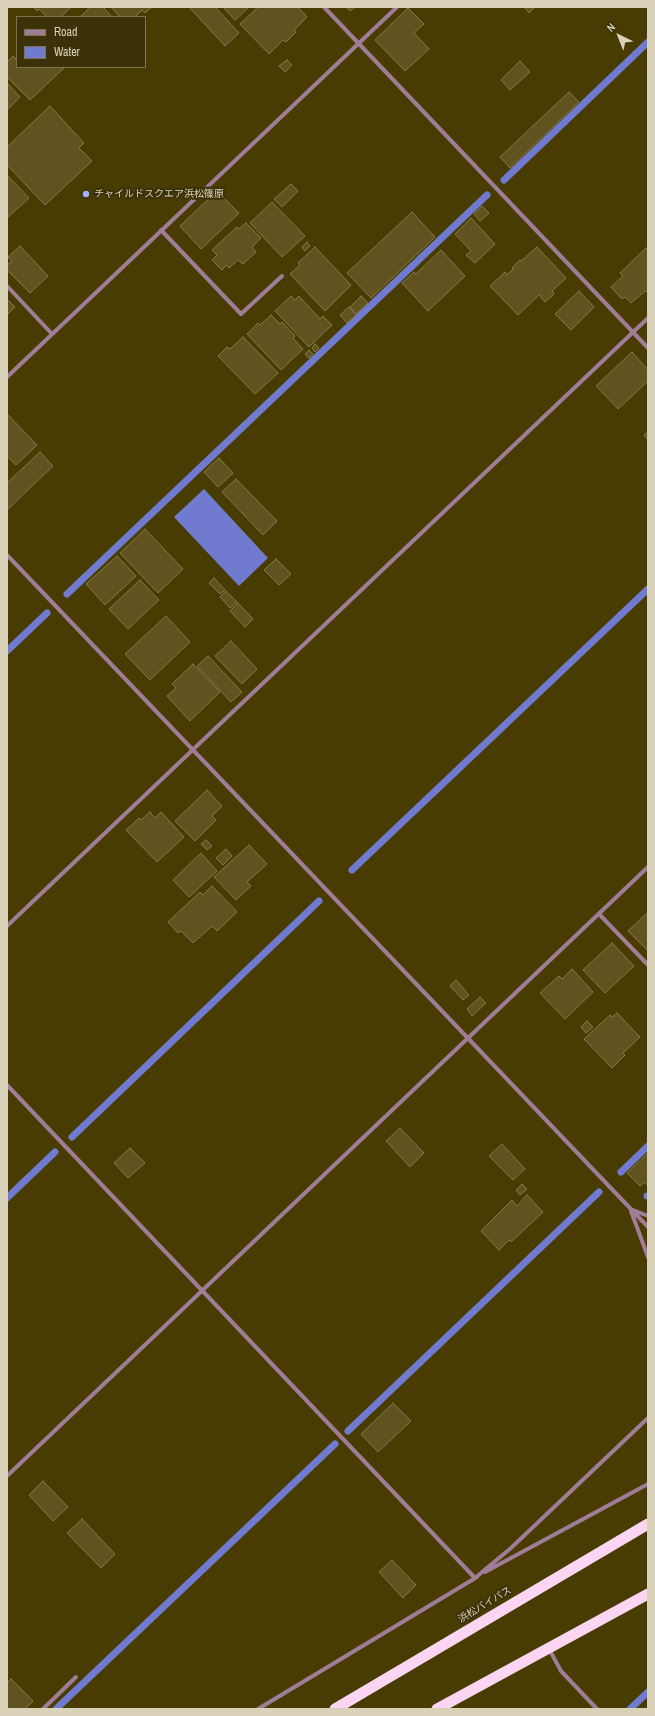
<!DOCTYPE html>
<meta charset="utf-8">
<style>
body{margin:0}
#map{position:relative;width:655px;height:1716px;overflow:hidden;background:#483c02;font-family:"Archivo Narrow",sans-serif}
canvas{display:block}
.frame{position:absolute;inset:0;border:8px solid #d9d2b8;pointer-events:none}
.legend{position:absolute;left:16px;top:16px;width:130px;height:52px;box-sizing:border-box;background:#3c320a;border:1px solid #7b7250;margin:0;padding:5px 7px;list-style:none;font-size:12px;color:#d9d2b8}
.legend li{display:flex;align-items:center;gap:8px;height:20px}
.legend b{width:20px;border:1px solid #7b7250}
.north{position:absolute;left:599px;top:16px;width:40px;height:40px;-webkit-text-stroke:3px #3c320a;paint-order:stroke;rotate:317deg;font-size:11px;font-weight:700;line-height:16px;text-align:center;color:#d9d2b8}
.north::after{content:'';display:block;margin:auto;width:14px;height:18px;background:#d9d2b8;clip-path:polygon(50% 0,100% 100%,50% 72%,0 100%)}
</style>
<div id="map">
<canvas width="655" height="1716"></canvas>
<div class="frame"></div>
<ul class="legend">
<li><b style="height:5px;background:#a07c96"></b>Road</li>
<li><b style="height:11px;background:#707bcf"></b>Water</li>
</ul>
<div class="north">N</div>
</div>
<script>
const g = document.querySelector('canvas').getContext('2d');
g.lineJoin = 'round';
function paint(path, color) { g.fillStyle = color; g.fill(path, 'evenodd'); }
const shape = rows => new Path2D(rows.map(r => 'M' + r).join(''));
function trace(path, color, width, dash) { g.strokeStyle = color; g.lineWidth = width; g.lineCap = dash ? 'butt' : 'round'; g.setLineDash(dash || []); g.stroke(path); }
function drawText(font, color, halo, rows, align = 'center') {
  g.font = font + ' "Archivo Narrow","Noto Sans JP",sans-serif'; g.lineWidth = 4; g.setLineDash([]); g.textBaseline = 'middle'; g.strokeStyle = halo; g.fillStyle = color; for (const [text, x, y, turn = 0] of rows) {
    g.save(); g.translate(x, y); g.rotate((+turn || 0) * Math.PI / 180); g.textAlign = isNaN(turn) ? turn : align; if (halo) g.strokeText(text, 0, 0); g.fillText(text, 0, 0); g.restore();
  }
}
paint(shape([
 [204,489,268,558,239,586,174,517]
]), '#707bcf');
trace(shape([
 [504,180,648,42],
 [67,594,487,195],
 [7,651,47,613],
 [352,870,648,589],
 [72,1137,319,901],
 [621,1172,648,1146],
 [647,1196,648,1196],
 [7,1198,55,1152],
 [348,1431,599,1192],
 [56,1709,335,1444],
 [630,1709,648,1692]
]), '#707bcf', 7);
const building = shape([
 [33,7,71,7,61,17,47,17,39,9,37,11,33,7],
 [90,7,103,7,112,17,80,17,90,7],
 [111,7,152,7,145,13,142,10,135,17,120,17,111,7],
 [189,7,215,7,239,33,225,46,189,7],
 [223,7,249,7,235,20,223,7],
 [258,7,298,7,307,17,294,30,296,32,286,42,283,40,269,54,240,24,258,7],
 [346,7,355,7,350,11,346,7],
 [526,7,535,7,529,13,525,8,526,7],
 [408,8,424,24,414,33,429,49,405,71,375,40,408,8],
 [13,56,17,60,17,67,65,67,30,100,7,77,7,62,13,56],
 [287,60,292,65,285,72,279,66,287,60],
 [520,61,530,72,510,90,501,80,520,61],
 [7,83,20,97,7,110,7,83],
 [569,92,579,102,510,168,500,157,569,92],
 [50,106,84,143,79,148,92,161,45,205,7,165,7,147,50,106],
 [7,175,29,198,7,218,7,175],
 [291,184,298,191,282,207,274,199,291,184],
 [217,191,239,213,201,249,180,226,217,191],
 [272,202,305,236,282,257,250,223,272,202],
 [482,206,489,213,480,221,474,214,482,206],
 [412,212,435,237,371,298,347,273,412,212],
 [471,218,495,244,475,263,466,255,471,251,455,234,471,218],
 [246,223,261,238,252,247,256,252,243,264,238,260,229,268,226,265,222,270,212,260,217,255,212,250,237,227,239,229,246,223],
 [307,242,310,246,305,251,302,247,307,242],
 [20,246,48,276,30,293,7,270,7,265,12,261,8,257,20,246],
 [315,247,351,285,325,311,290,274,300,265,298,263,315,247],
 [537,247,566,278,552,291,554,294,545,302,539,295,518,315,490,286,505,272,507,275,513,269,512,268,520,260,521,261,537,247],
 [646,248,648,251,648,292,645,291,631,303,625,297,622,299,611,287,623,276,620,273,646,248],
 [441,250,465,276,428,311,402,283,414,272,416,274,441,250],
 [579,291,594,307,571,330,555,314,579,291],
 [291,296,295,300,299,296,320,319,323,316,332,325,309,347,275,311,291,296],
 [361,296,368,303,356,314,350,307,361,296],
 [7,299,15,307,7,315,7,299],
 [349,307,356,315,347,323,340,315,349,307],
 [271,315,280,324,282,322,295,336,293,338,303,349,281,370,247,334,258,323,260,325,271,315],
 [243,337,278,373,255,394,218,356,227,347,230,349,243,337],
 [315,344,319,348,315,352,312,348,315,344],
 [309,350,313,354,309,358,305,354,309,350],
 [632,352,648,370,648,381,618,409,596,386,632,352],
 [7,414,37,445,16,465,7,456,7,414],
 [648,432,648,440,644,435,648,432],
 [40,452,53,466,7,510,7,483,40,452],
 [219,458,233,473,218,487,204,472,219,458],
 [236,479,277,521,263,535,222,492,236,479],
 [145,529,183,569,158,593,120,553,145,529],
 [117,556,136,576,105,605,86,584,117,556],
 [276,559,291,574,279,585,264,570,276,559],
 [214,578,225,590,220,594,209,583,214,578],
 [140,580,159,600,128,629,109,609,140,580],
 [226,591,237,602,230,608,220,597,226,591],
 [238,603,253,619,245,627,230,611,238,603],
 [166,616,190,642,150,680,125,654,166,616],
 [231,641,257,669,242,684,215,656,231,641],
 [208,656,242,692,231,702,197,666,208,656],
 [193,664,220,692,190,721,167,696,176,688,172,684,193,664],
 [207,790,222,806,212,816,216,820,195,841,175,821,207,790],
 [150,812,155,818,161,812,184,837,157,862,126,830,139,818,141,820,150,812],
 [206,840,212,846,207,850,201,844,206,840],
 [249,845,267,864,247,882,251,886,236,900,214,877,249,845],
 [226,849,232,856,223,865,216,858,226,849],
 [201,853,217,871,189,897,173,880,201,853],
 [212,886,237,912,217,931,212,926,193,943,181,931,178,933,168,922,200,892,203,895,212,886],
 [648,912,648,951,628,931,648,912],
 [612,943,634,966,605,993,583,970,612,943],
 [572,969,593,992,565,1019,540,993,559,976,562,979,572,969],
 [456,980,469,995,463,1000,450,986,456,980],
 [480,997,486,1003,472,1016,467,1009,480,997],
 [617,1013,640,1037,623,1053,625,1055,612,1068,584,1039,610,1015,612,1017,617,1013],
 [587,1021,593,1027,586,1033,581,1027,587,1021],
 [400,1128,424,1153,410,1167,386,1141,400,1128],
 [502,1144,525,1169,513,1180,489,1156,502,1144],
 [130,1148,145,1163,128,1178,114,1163,130,1148],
 [648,1153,648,1186,645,1182,640,1186,627,1173,648,1153],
 [522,1184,527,1189,520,1195,516,1190,522,1184],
 [527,1195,543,1212,511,1242,509,1240,499,1250,481,1231,512,1200,517,1206,527,1195],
 [393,1403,411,1421,378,1452,361,1434,393,1403],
 [43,1481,68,1507,53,1521,29,1495,43,1481],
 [82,1519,115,1554,101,1568,67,1533,82,1519],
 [392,1560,416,1585,403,1598,379,1572,392,1560],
 [11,1679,33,1701,25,1709,7,1709,7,1683,11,1679]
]);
paint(building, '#60531f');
trace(building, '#867946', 1);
trace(shape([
 [324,7,648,348],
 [161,230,241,314,282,276],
 [7,286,52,334],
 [7,377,397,7],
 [7,555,648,1227],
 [599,914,648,965],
 [7,926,648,318],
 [7,1085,475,1578,511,1548,648,1418],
 [633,1210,648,1216],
 [631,1211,648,1257],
 [7,1476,648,867],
 [485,1572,648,1484],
 [549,1649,561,1671,597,1709],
 [43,1709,76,1677],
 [258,1709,477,1577]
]), '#a07c96', 4);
trace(shape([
 [335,1709,648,1524],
 [437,1709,648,1594]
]), '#fbd5f1', 11);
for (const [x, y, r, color] of [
 [86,194,4,"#a5b1fc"]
]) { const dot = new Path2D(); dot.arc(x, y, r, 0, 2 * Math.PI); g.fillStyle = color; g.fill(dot); trace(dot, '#3c320a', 1.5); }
drawText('10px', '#d9d2b8', '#3c320a', [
 ["チャイルドスクエア浜松篠原",94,194]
], 'left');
drawText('10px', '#d9d2b8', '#3c320a', [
 ["浜松バイパス",485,1605,-31]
]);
</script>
